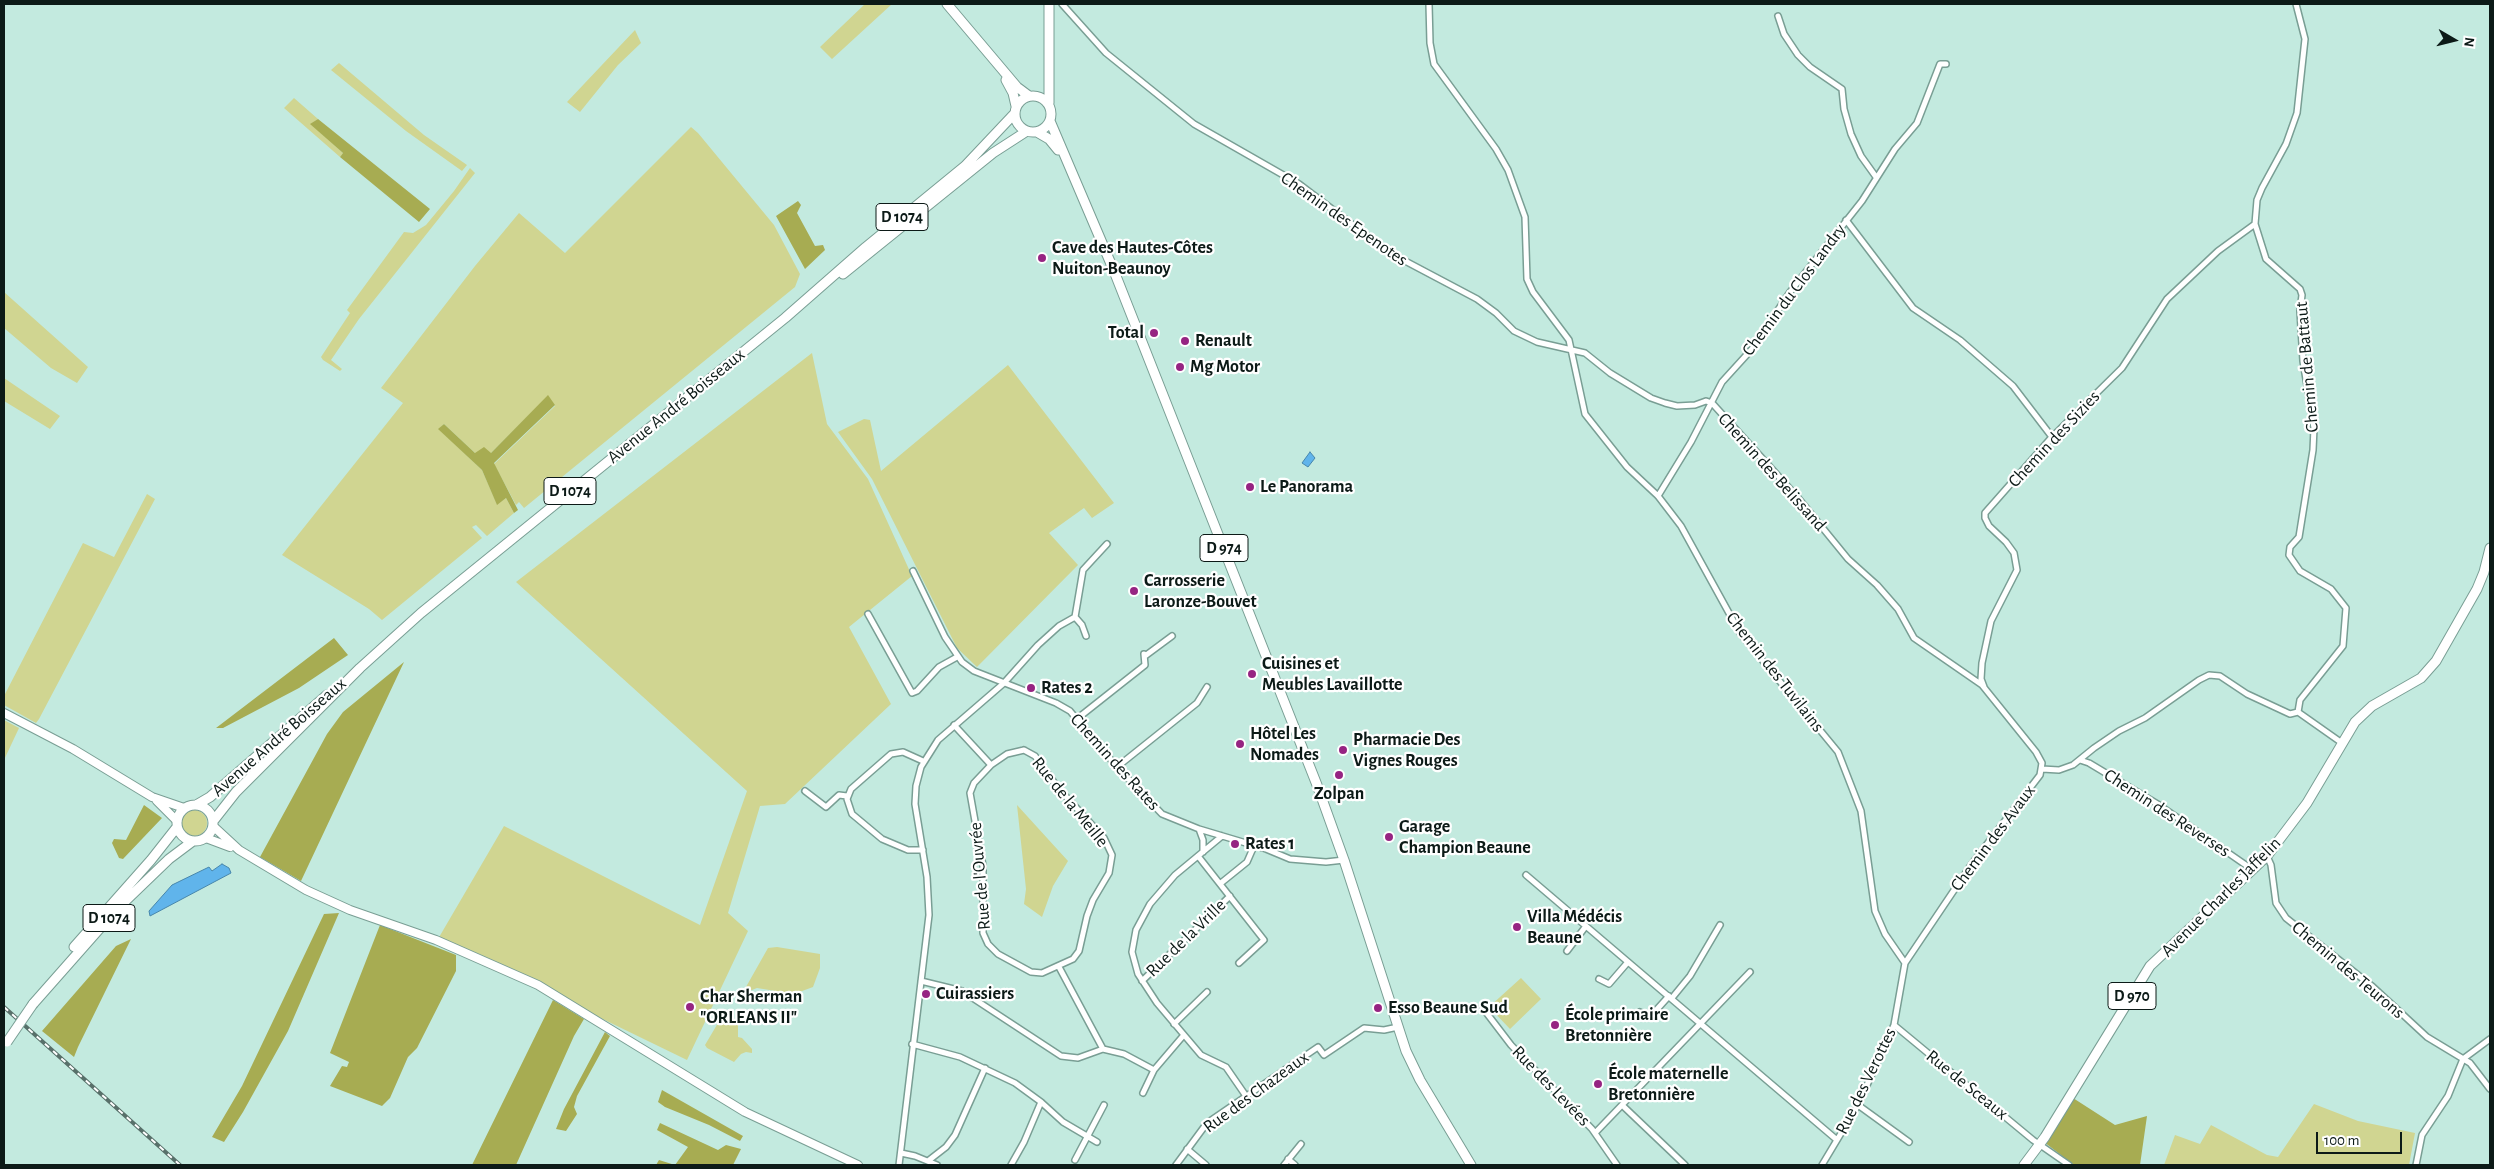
<!DOCTYPE html>
<meta charset="utf-8">
<style>
body{margin:0}
#map{position:relative;width:2494px;height:1169px;overflow:hidden;background:#c3eadf;font-family:"Alegreya Sans",sans-serif}
canvas{display:block}
.frame{position:absolute;inset:0;border:5px solid #0c1a17;pointer-events:none}
.north{position:absolute;left:2429px;top:15px;width:50px;height:50px;-webkit-text-stroke:4px #fff;paint-order:stroke;rotate:98deg;font-size:14px;font-weight:700;line-height:20px;text-align:center;color:#0c1a17}
.north::after{content:'';display:block;margin:auto;width:18px;height:22px;background:#0c1a17;clip-path:polygon(50% 0,100% 100%,50% 72%,0 100%)}
.scale{position:absolute;left:2316px;top:1132px;width:86px;height:22px;box-sizing:border-box;border:2px solid #0c1a17;border-top:0;padding-left:6px;font-size:15px;line-height:18px;white-space:nowrap;color:#0c1a17;-webkit-text-stroke:4px #fff;paint-order:stroke}
</style>
<div id="map">
<canvas width="2494" height="1169"></canvas>
<div class="frame"></div>
<div class="north">N</div>
<div class="scale">100 m</div>
</div>
<script>
const g = document.querySelector('canvas').getContext('2d');
g.lineJoin = 'round';
function paint(path, color) { g.fillStyle = color; g.fill(path, 'evenodd'); }
const shape = rows => new Path2D(rows.map(r => 'M' + r).join(''));
function trace(path, color, width, dash) { g.strokeStyle = color; g.lineWidth = width; g.lineCap = dash ? 'butt' : 'round'; g.setLineDash(dash || []); g.stroke(path); }
function drawText(font, color, halo, rows, align = 'center') {
  g.font = font + ' "Alegreya Sans",sans-serif'; g.lineWidth = 4.5; g.setLineDash([]); g.textBaseline = 'middle'; g.strokeStyle = halo; g.fillStyle = color; for (const [text, x, y, turn = 0] of rows) {
    g.save(); g.translate(x, y); g.rotate((+turn || 0) * Math.PI / 180); g.textAlign = isNaN(turn) ? turn : align; if (halo) g.strokeText(text, 0, 0); g.fillText(text, 0, 0); g.restore();
  }
}
paint(shape([
 [865,4,892,4,832,59,820,47],
 [635,30,641,43,618,65,580,112,567,102],
 [339,63,424,135,467,165,462,171,406,131,331,70],
 [294,98,318,119,311,124,343,153,340,157,284,108],
 [691,127,698,133,774,225,800,274,795,287,524,508,519,502,516,505,494,464,555,406,548,396,491,453,475,453,444,424,439,429,482,470,497,504,506,498,514,513,487,536,476,525,472,527,482,538,382,620,369,609,282,555,403,403,381,388,475,266,519,213,565,253],
 [470,168,475,173,359,319,331,360,342,369,340,371,323,360,321,357,350,313,347,310,404,232,413,233,426,225,454,191],
 [4,292,88,367,77,383,51,368,4,328],
 [812,353,827,424,868,479,912,576,849,627,891,704,785,804,760,806,728,913,748,931,687,1060,438,939,504,826,700,925,747,791,516,582],
 [1008,365,1114,503,1092,518,1084,508,1049,533,1078,565,977,667,957,648,872,479,838,432,864,419,870,420,881,471],
 [4,378,60,416,50,429,4,401],
 [147,494,155,499,39,719,36,723,4,705,4,696,83,543,114,557],
 [4,720,19,728,4,760],
 [1017,805,1068,861,1053,886,1042,917,1024,904,1026,889],
 '181 823a13 13 0 1 1 26 0a13 13 0 1 1-26 0Z',
 [777,947,820,954,820,968,813,987,794,994,757,988,742,994,768,948],
 [1521,978,1541,999,1510,1029,1489,1007],
 [730,1017,738,1023,738,1037,742,1038,752,1049,752,1053,746,1052,741,1054,734,1062,707,1048,705,1045,718,1023],
 [2314,1104,2358,1121,2415,1133,2409,1165,2164,1165,2175,1135,2200,1144,2211,1125,2267,1155,2278,1157]
]), '#d0d591');
paint(shape([
 [318,119,430,209,419,222,340,157,343,153,310,124],
 [798,201,801,205,797,213,815,246,823,245,825,250,805,269,776,216],
 [548,395,555,405,494,463,518,510,514,513,506,498,497,505,482,470,438,429,444,424,475,453,484,447,491,453],
 [334,638,348,655,299,688,223,728,216,728],
 [404,662,301,881,260,857,327,734,343,712],
 [144,805,162,818,123,859,119,858,112,843,114,839,126,840],
 [339,913,288,1031,243,1112,224,1142,212,1137,242,1086,324,914],
 [380,925,456,955,456,971,417,1048,408,1057,390,1098,382,1106,330,1086,342,1066,347,1067,349,1062,330,1053],
 [131,939,78,1047,74,1057,42,1031,116,946],
 [553,1000,584,1019,574,1036,516,1165,472,1165],
 [605,1032,610,1036,577,1096,574,1107,577,1114,566,1131,556,1129,564,1109],
 [662,1090,743,1136,740,1141,709,1125,665,1107,658,1102],
 [2073,1098,2115,1125,2147,1116,2140,1165,2074,1165,2044,1142],
 [660,1123,718,1150,726,1145,741,1149,733,1165,656,1165,659,1160,675,1165,688,1147,657,1130]
]), '#a7ac52');
const water = shape([
 [1310,452,1315,458,1308,467,1302,463,1310,452],
 [222,864,229,868,231,873,150,916,149,911,172,885,209,867,212,871,222,864]
]);
paint(water, '#60b4eb');
trace(water, '#4786ab', 1);
const minor = shape([
 [1062,4,1106,53,1194,124,1299,184,1390,253,1477,299,1496,313,1514,331,1537,342,1585,353,1610,373,1651,398,1665,403,1677,406,1695,405,1706,401,1712,403,1799,499,1848,559,1877,585,1898,609,1914,638,1982,685,2036,752,2042,763,2040,775,1971,865,1905,963,1894,1025,1858,1105,1822,1165],
 [1429,4,1430,43,1434,64,1496,149,1508,170,1525,217,1527,279,1533,292,1569,340,1585,414,1627,467,1658,496,1681,526,1740,633,1838,752,1861,811,1875,911,1885,934,1905,963],
 [2296,4,2305,39,2297,113,2286,144,2262,188,2257,200,2255,224,2266,259,2300,289,2302,295,2300,311,2303,361,2314,428,2313,450,2299,537,2290,547,2289,555,2300,571,2331,589,2346,608,2343,646,2300,700,2298,712],
 [1778,16,1784,34,1798,55,1810,67,1842,89,1844,109,1851,134,1861,156,1876,177],
 [1846,220,1913,308,1960,340,2013,386,2052,437],
 [1658,496,1691,442,1722,382,1752,349,1790,292,1862,201,1895,149,1917,123,1940,64,1946,64],
 [913,571,945,637,962,662,974,671,1056,703,1070,711,1117,767,1162,814,1199,829,1266,849,1290,859,1326,862,1344,860],
 [868,614,912,693,917,691,939,667,957,657],
 [1075,617,1083,570,1107,544],
 [1145,656,1172,636],
 [1984,687,1981,679,1982,663,1991,621,2017,570,2014,553,2006,542,1989,526,1985,518,1985,513,2052,437,2122,368,2167,299,2218,251,2255,224],
 [1078,718,1145,665,1144,654],
 [954,725,991,765],
 [1024,750,1035,756,1059,789,1104,838,1112,855,1109,873,1093,900,1087,916,1079,951,1073,959,1042,973,1031,972,998,954,988,944,983,933,983,866,970,793,974,783,991,765,1007,754,1024,750],
 [2080,760,2089,763,2159,805,2253,870],
 [923,761,903,752,891,754,851,789,847,799,852,814,882,839,908,850,923,850],
 [1117,767,1197,703,1207,687],
 [2042,769,2059,770,2073,765,2094,748,2119,731,2145,718,2199,680,2209,675,2220,676,2247,694,2290,714,2298,712,2342,743],
 [805,791,826,807,839,795,847,796],
 [1199,829,1203,840,1203,852],
 [1222,836,1175,875,1150,904,1136,930,1132,952,1138,974,1157,1003,1201,1055,1226,1067,1246,1096],
 [1198,856,1264,940,1239,963],
 [2267,856,2271,865,2276,903,2286,918,2373,987,2427,1037,2470,1063,2490,1089],
 [1526,875,1837,1140],
 [1221,883,1247,862,1254,846],
 [1567,951,1586,926],
 [1059,967,1103,1049],
 [1599,979,1609,984,1628,962],
 [921,981,962,991,1061,1056,1078,1058,1103,1049,1124,1054,1154,1070],
 [1142,981,1230,896],
 [1672,998,1690,976,1720,925],
 [1482,1007,1511,1045,1592,1129,1617,1165],
 [1640,1012,1650,1017,1669,996],
 [1174,1024,1207,992],
 [1894,1025,2033,1140,2069,1165],
 [912,1044,960,1057,1015,1083,1041,1102,1063,1122,1097,1142],
 [1143,1093,1154,1070,1183,1036],
 [1622,1105,1685,1165],
 [1858,1105,1909,1142],
 [1595,1133,1750,972],
 [1187,1149,1206,1165],
 [901,1153,915,1156,937,1165],
 [1288,1159,1295,1165],
 [1075,1160,1104,1105],
 [928,1161,946,1147,955,1135,985,1068],
 [899,1165,929,915,927,877,915,804,916,786,921,767,938,740,1004,683,1038,645,1059,626,1075,617,1082,625,1086,636],
 [1011,1165,1024,1142,1041,1102],
 [1176,1165,1207,1123,1318,1047,1324,1055,1364,1028,1384,1030,1398,1027],
 [1284,1165,1301,1144],
 [2416,1165,2422,1135,2448,1096,2463,1059,2490,1039]
]);
const secondary = shape([
 [4,713,73,749,152,797,184,808],
 [157,801,177,821],
 [213,826,239,850,306,890,350,910,436,940,538,985,745,1112,858,1165],
 [206,838,230,847]
]);
const primary = shape([
 [947,4,1017,87,1029,96],
 [1006,80,1013,93,1016,106],
 '1015 114a18 18 0 1 1 36 0a18 18 0 1 1-36 0Z',
 [1049,103,1049,4],
 [1050,121,1114,271,1317,785,1344,860,1406,1051,1420,1080,1471,1165],
 [1037,132,1049,139,1058,150],
 [843,274,993,153,1027,131],
 [198,804,210,797,327,695],
 '177 823a18 18 0 1 1 36 0a18 18 0 1 1-36 0Z',
 [214,820,236,792,360,668,421,613,785,318,866,247,965,166,1015,113],
 [74,947,151,860,177,827],
 [33,1004,116,910,169,859,193,841],
 [2024,1165,2045,1137,2150,966,2267,856,2307,803,2355,722,2372,706,2421,678,2436,661,2477,589,2484,572,2490,548]
]);
trace(minor, '#799e94', 8);
trace(secondary, '#799e94', 10);
trace(primary, '#799e94', 11);
trace(minor, '#fff', 5);
trace(secondary, '#fff', 8);
trace(primary, '#fff', 9);
const rail = shape([
 [4,1007,180,1165]
]);
trace(rail, '#58706a', 4);
trace(rail, '#fff', 2, [5.5]);
const primaryBridge = shape([
 [7,1042,33,1004]
]);
trace(primaryBridge, '#799e94', 11, []);
trace(primaryBridge, '#fff', 9);
for (const [x, y, r, color] of [
 [1042,258,5,"#962482"],
 [1154,333,5,"#962482"],
 [1185,341,5,"#962482"],
 [1180,367,5,"#962482"],
 [1250,487,5,"#962482"],
 [1134,591,5,"#962482"],
 [1252,674,5,"#962482"],
 [1031,688,5,"#962482"],
 [1240,744,5,"#962482"],
 [1343,750,5,"#962482"],
 [1339,775,5,"#962482"],
 [1389,837,5,"#962482"],
 [1235,844,5,"#962482"],
 [1517,927,5,"#962482"],
 [926,994,5,"#962482"],
 [690,1007,5,"#962482"],
 [1378,1008,5,"#962482"],
 [1555,1025,5,"#962482"],
 [1598,1084,5,"#962482"]
]) { const dot = new Path2D(); dot.arc(x, y, r, 0, 2 * Math.PI); g.fillStyle = color; g.fill(dot); trace(dot, '#fff', 2); }
for (const [x, y, w] of [
 [902,217,52],
 [570,491,52],
 [1224,548,48],
 [109,918,52],
 [2132,996,48]
]) { const box = new Path2D(); box.roundRect(x - w / 2, y - 13.5, w, 27, 4); g.fillStyle = '#fff'; g.fill(box); trace(box, '#0c1a17', 1); }
drawText('bold 16px', '#0c1a17', null, [
 ["D 1074",902,217],
 ["D 1074",570,491],
 ["D 974",1224,548],
 ["D 1074",109,918],
 ["D 970",2132,996]
]);
drawText('18px', '#0c1a17', '#fff', [
 ["Chemin des Epenotes",1344,219,35],
 ["Chemin du Clos Landry",1794,290,-53],
 ["Chemin de Battaut",2307,367,-95],
 ["Avenue André Boisseaux",676,406,-39],
 ["Chemin des Sizies",2054,439,-47],
 ["Chemin des Belissand",1772,472,48],
 ["Chemin des Tuvilains",1775,672,52],
 ["Avenue André Boisseaux",279,737,-41],
 ["Chemin des Rates",1115,762,48],
 ["Rue de la Meille",1070,802,51],
 ["Chemin des Reverses",2167,813,33],
 ["Chemin des Avaux",1993,838,-53],
 ["Rue de l'Ouvrée",980,876,-95],
 ["Avenue Charles Jaffelin",2221,897,-45],
 ["Rue de la Vrille",1186,938,-44],
 ["Chemin des Teurons",2348,970,40],
 ["Rue des Verottes",1866,1081,-64],
 ["Rue de Sceaux",1967,1085,39],
 ["Rue des Levées",1551,1086,46],
 ["Rue des Chazeaux",1256,1092,-36]
]);
drawText('bold 18px', '#0c1a17', '#fff', [
 ["Cave des Hautes-Côtes",1052,248],
 ["Nuiton-Beaunoy",1052,269],
 ["Total",1144,333,"right"],
 ["Renault",1195,341],
 ["Mg Motor",1190,367],
 ["Le Panorama",1260,487],
 ["Carrosserie",1144,581],
 ["Laronze-Bouvet",1144,602],
 ["Cuisines et",1262,664],
 ["Meubles Lavaillotte",1262,685],
 ["Rates 2",1041,688],
 ["Hôtel Les",1250,734],
 ["Nomades",1250,755],
 ["Pharmacie Des",1353,740],
 ["Vignes Rouges",1353,761],
 ["Zolpan",1339,794,"center"],
 ["Garage",1399,827],
 ["Champion Beaune",1399,848],
 ["Rates 1",1245,844],
 ["Villa Médécis",1527,917],
 ["Beaune",1527,938],
 ["Cuirassiers",936,994],
 ["Char Sherman",700,997],
 ["\"ORLEANS II\"",700,1018],
 ["Esso Beaune Sud",1388,1008],
 ["École primaire",1565,1015],
 ["Bretonnière",1565,1036],
 ["École maternelle",1608,1074],
 ["Bretonnière",1608,1095]
], 'left');
</script>
